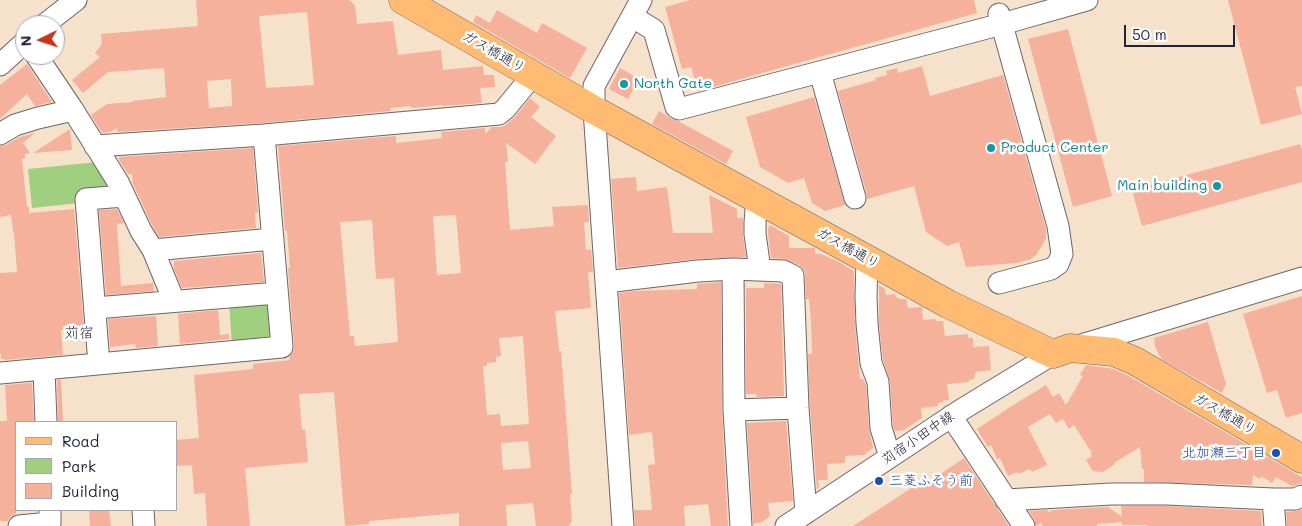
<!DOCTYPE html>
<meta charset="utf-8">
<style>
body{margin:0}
#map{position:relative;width:1302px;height:526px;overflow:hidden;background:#f6e1ca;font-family:Mali,sans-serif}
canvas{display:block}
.legend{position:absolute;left:15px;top:421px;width:162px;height:90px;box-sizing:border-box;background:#fff;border:1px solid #a7a7b1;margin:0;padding:6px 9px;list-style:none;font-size:15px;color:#22223b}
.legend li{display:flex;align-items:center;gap:10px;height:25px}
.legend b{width:25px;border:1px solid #a7a7b1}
.north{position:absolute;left:15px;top:15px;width:50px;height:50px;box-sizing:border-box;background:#fff;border:1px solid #a7a7b1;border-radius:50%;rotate:266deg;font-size:14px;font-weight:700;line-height:20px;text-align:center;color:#22223b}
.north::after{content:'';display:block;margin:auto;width:18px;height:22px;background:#c8321e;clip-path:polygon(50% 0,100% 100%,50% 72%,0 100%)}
.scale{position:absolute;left:1124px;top:25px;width:111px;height:22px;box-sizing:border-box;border:2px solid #22223b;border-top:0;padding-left:6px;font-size:15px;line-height:18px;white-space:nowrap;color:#22223b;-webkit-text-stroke:4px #fff;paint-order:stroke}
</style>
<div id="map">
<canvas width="1302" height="526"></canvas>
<ul class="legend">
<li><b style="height:6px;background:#ffbb71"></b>Road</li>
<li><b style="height:14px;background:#a0d07f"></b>Park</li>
<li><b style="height:14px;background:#f5b19b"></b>Building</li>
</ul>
<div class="north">N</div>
<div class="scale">50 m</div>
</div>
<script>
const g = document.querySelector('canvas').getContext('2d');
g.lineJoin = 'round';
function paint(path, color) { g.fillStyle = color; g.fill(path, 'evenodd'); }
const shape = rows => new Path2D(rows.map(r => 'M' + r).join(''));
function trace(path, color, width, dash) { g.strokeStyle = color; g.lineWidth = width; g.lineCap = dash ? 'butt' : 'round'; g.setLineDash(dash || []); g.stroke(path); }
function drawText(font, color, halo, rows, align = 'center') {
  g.font = font + ' Mali,"Klee One",sans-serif'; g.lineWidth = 5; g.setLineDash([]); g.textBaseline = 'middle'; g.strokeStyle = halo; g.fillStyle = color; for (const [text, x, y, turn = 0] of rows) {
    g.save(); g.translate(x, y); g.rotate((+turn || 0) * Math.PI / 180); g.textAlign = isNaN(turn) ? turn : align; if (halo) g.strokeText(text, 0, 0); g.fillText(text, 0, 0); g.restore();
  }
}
paint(shape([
 [98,162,110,181,104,193,80,203,32,208,28,169],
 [269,298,278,338,232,346,229,302]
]), '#a0d07f');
paint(shape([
 [196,0,349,0,355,5,357,24,393,21,398,55,441,50,443,70,483,66,484,75,494,75,495,87,480,88,482,103,443,106,442,105,412,108,410,106,390,108,391,111,263,123,117,132,117,128,110,132,102,133,91,115,107,104,132,102,132,101,159,98,166,97,164,68,108,72,83,93,72,80,100,57,95,53,102,44,101,34,198,26],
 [307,12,314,85,266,88,259,16],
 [231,79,232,106,209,108,207,81],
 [690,0,974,0,977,13,698,91,691,67,682,69,665,7],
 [1228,0,1302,0,1302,86,1295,87,1302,114,1261,125],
 [497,10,537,33,542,23,587,48,570,78,473,22,476,15,490,23],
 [1068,29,1112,196,1073,207,1028,39],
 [27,64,52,102,35,106,27,94,0,119,0,85],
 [922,66,930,96,1003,75,1046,229,1046,238,1043,244,1036,255,1031,259,1017,263,966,267,959,242,947,246,926,232,914,186,867,199,867,195,838,91,876,80,875,78,887,75,886,71,897,68,898,73],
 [620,68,639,79,628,99,609,89],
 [814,97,845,205,825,211,812,203,804,178,788,183,760,167,746,117],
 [530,98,540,107,531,117,556,136,535,164,506,143,508,162,505,162,510,230,554,226,552,207,587,205,588,206,589,222,584,222,586,250,591,249,593,272,588,272,591,308,555,311,559,350,559,351,561,351,572,494,570,494,572,522,569,524,569,526,536,526,533,503,506,505,507,526,459,526,459,513,369,521,369,524,345,526,334,392,299,394,302,430,305,429,308,462,245,468,250,526,207,526,205,493,194,494,192,465,176,466,176,440,199,438,194,375,253,369,253,364,290,360,289,357,293,352,294,346,288,268,290,268,287,231,285,231,278,146,396,136,396,143,442,138,441,132,485,128,485,134,492,127,502,127,507,124,515,117],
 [456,215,461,273,437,275,433,216],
 [372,220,376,279,394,278,398,342,355,346,354,336,350,336,340,222],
 [523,336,529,424,501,426,500,414,487,415,483,366,487,366,487,363,496,362,496,357,501,356,499,338],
 [528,441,531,468,503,470,501,443],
 [659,111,672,119,678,121,733,151,726,164,652,124],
 [70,129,72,150,33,153],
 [35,133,23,143,30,153,25,154,25,158,22,159,27,207,29,207,29,213,74,209,84,328,61,330,63,355,4,360,4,359,1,359,1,354,0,354,0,273,17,272,14,232,13,232,11,215,0,217,0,146,6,145,20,137],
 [1300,144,1302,150,1302,182,1142,226,1132,190],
 [253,148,258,213,255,213,256,228,159,237,152,225,133,184,132,174,128,174,119,160,119,157],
 [636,177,637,191,667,187,673,233,713,233,709,195,737,209,737,218,743,218,743,236,746,257,697,259,618,268,611,179],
 [117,209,124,223,117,224,121,286,153,283,154,291,106,295,99,210],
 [770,225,789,236,789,248,815,248,815,254,821,254,839,262,854,271,855,325,860,379,863,379,866,385,869,429,873,448,864,455,845,456,845,463,827,464,828,480,818,480,819,488,817,489,810,407,808,354,812,354,811,321,809,299,806,299,805,276,804,270,799,265,784,259,771,258,768,233,768,229],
 [261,253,264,282,182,288,174,269,174,261],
 [721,282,722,410,728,526,711,526,708,504,684,506,685,526,635,526,634,510,652,510,648,465,655,464,652,432,629,435,619,293,634,291,697,289,697,284],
 [764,283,781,284,784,396,757,397,756,394,746,394,746,288,764,288],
 [879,285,885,289,886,295,895,294,896,298,899,297,899,299,906,299,908,308,922,307,923,320,935,319,936,321,943,321,945,336,968,334,968,338,973,338,973,347,989,346,991,370,976,372,974,379,969,380,969,382,947,384,949,400,943,400,944,402,938,403,938,406,921,408,922,418,904,430,895,431,893,426,890,381,883,360,879,323],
 [1302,296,1302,413,1286,418,1277,390,1267,393,1243,314],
 [218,310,220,335,229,334,229,339,180,344,178,314],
 [156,316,158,346,136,348,135,344,110,347,108,319],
 [1208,322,1226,384,1222,393,1163,360,1159,355,1155,346,1154,338],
 [1086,365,1114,369,1127,375,1302,477,1302,483,1292,486,1276,477,1272,483,1261,476,1260,479,1253,475,1252,485,1144,482,1144,469,1142,469,1140,447,1114,463,1115,464,1103,472,1093,471,1086,460,1092,456,1090,454,1092,453,1074,425,1069,429,1063,419,1056,423,1050,414,1028,427,1047,465,1032,472,1030,469,1018,474,1017,472,1008,476,1000,458,997,459,991,445,988,447,977,429,1007,409,1046,385,1053,397,1059,393,1066,405,1083,376,1080,375],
 [57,380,61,380,63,422,58,422],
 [32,383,34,422,16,422,16,514,11,516,8,521,0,521,0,421,7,421,5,385],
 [786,421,793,501,768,503,770,516,762,522,753,524,747,423],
 [964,458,1009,526,853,526,924,480,926,484],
 [1121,506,1167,506,1261,511,1262,526,1147,526,1147,525,1122,525,1122,522,1097,524,1097,526,1043,526,1041,523,1036,526,1034,519,1029,511,1047,510,1049,512,1053,510,1108,507,1122,517],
 [89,510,109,510,111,526,90,526],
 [1302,510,1302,526,1287,526,1286,512,1295,511]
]), '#f5b19b');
const minor = shape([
 [633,17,654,30,676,107,679,109,1002,24,1087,0],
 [44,25,76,0],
 [36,55,73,110,118,182,141,231,153,250,174,301],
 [0,65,25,42],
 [820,72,855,198],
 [0,134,15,125,38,118,73,110],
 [95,146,264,135,499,114,505,109,533,75],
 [760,200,756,210,755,223,755,234,760,270],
 [153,250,273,239],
 [867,259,866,297,867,324,871,363,878,382,881,428,890,457],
 [606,282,698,271,733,269],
 [999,283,1051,269,1058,264,1062,254,1058,226,999,14],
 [95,308,277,293],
 [1078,346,1302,278],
 [99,364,86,199,124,196],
 [44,369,46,422],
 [0,373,282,347,264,135],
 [734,410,798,408],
 [951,416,1024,526],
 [1273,499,1275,526],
 [1006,500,1111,494,1167,494,1273,499,1295,499,1302,496],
 [143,510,144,526],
 [19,526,50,523,50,510],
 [623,526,594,110,594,86,641,0],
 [741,526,734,410,733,269,783,271,793,276,798,408,806,513],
 [786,526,961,410,1053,354]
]);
const major = shape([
 [403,0,594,110,867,259,948,304,1053,354,1070,348,1114,352,1135,361,1302,459]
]);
trace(minor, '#6c656d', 23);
trace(major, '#6c656d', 29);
trace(minor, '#fff', 21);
trace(major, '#ffbb71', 28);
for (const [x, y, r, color] of [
 [624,84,5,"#0f9aa8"],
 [991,148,5,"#0f9aa8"],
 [1217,186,5,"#0f9aa8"],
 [1276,453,5,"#1a4fb4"],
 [879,481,5,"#1a4fb4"]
]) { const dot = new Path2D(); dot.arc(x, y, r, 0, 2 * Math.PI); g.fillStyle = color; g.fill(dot); trace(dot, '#fff', 2); }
drawText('14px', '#22223b', '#fff', [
 ["ガス橋通り",494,52,30],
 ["ガス橋通り",848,248,29],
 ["ガス橋通り",1225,414,30],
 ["苅宿小田中線",918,438,-34]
]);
drawText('14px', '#0d838f', '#fff', [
 ["North Gate",634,84],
 ["Product Center",1001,148],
 ["Main building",1207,186,"right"]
], 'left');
drawText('14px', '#164399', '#fff', [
 ["北加瀬三丁目",1266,453],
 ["三菱ふそう前",889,481,"left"]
], 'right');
drawText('15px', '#22223b', '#fff', [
 ["苅宿",79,333]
]);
</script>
